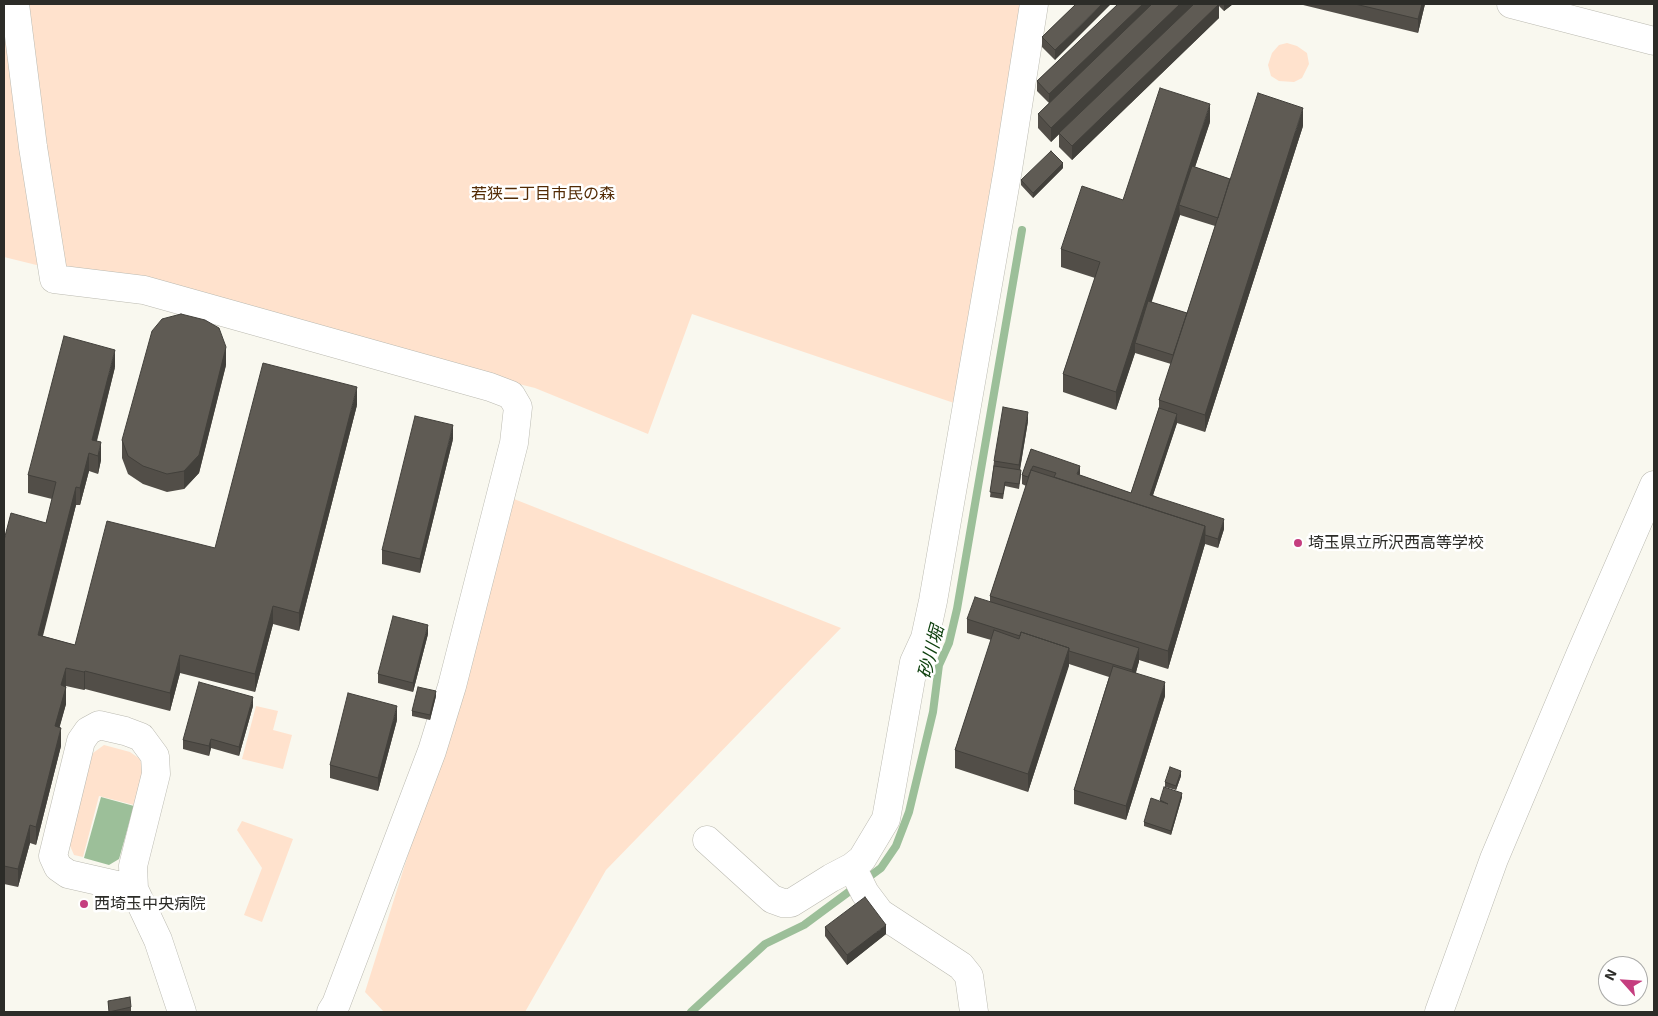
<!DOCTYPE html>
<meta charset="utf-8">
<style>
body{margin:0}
#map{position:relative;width:1658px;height:1016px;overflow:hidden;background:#f9f8ef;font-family:"Exo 2",sans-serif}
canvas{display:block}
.frame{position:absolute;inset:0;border:5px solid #2c2c28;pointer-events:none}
.north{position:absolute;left:1598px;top:956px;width:50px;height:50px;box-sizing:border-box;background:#fff;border:1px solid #ababa9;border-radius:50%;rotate:296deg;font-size:14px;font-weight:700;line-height:20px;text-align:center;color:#2c2c28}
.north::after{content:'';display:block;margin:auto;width:18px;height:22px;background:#c53e7f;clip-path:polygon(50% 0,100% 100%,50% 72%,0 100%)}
</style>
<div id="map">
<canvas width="1658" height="1016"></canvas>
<div class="frame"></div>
<div class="north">N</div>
</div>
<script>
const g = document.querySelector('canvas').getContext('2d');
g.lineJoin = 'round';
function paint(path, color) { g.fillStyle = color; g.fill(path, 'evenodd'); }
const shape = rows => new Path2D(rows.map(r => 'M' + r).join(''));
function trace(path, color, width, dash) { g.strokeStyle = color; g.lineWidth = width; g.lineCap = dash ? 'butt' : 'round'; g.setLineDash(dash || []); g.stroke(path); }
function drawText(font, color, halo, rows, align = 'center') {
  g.font = font + ' "Exo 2","Noto Sans JP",sans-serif'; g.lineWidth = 5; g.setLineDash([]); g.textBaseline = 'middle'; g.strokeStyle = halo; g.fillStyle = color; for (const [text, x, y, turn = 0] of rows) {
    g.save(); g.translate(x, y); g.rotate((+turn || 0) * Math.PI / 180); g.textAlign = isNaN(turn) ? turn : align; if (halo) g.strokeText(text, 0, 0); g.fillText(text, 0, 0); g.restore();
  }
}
paint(shape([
 [4,4,1024,4,957,404,692,314,648,434,535,388,4,257],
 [1287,43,1297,46,1307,53,1309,64,1302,78,1294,82,1279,81,1271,76,1268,65,1272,53,1279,45],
 [514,499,841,628,606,870,525,1012,384,1012,365,992,459,692],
 [256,706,278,711,273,730,292,735,283,769,242,759],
 [104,745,130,752,140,759,143,773,134,805,99,796,83,857,74,855,68,841,93,753],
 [242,821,293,839,262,922,244,915,262,868,237,830]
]), '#ffe2cd');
paint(shape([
 [101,797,134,806,119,859,109,865,84,858]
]), '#9cbf99');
trace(shape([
 [691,1012,765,944,804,925,881,868,896,846,909,812,933,712,939,665,949,643,957,609,1022,230]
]), '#9cbf99', 8);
const minor = shape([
 [15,4,33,147,54,279,144,290,490,387,511,395,518,407,514,443,452,686,432,751,336,1004,331,1012],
 [1511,4,1654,41],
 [707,840,772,899,783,903,791,903,831,878,852,867,862,859,886,819,914,662,925,638,933,601,1008,169,1034,4],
 [852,867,865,893,880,913,961,966,969,976,974,1012],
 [134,889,68,874,58,867,53,856,81,741,88,731,99,725,125,731,141,737,155,756,156,774,133,866,134,889,158,940,182,1012],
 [1439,1012,1494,859,1580,655,1654,485]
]);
trace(minor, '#bbbab1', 29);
trace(minor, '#fff', 28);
paint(shape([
 [1076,4,1055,60,1042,47,1042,37],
 [1118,4,1233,4,1224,11,1219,6,1219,18,1072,160,1059,147,1059,134,1051,142,1038,128,1038,114,1049,103,1037,91,1037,81],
 [1299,4,1425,4,1418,33],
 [1210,122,1195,167,1230,179,1303,126,1205,432,1177,423,1153,495,1224,529,1218,548,1205,544,1168,669,1139,660,1136,673,1165,696,1126,820,1074,804,1074,790,1109,677,1069,664,1028,792,955,768,955,750,991,640,967,633,967,619,990,602,990,596,1026,486,1022,484,1022,475,1031,449,1080,475,1131,493,1159,408,1159,400,1171,364,1135,353,1116,410,1063,392,1063,374,1095,278,1061,267,1061,249,1123,200],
 [1180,215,1215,226,1187,313,1151,302],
 [1063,168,1033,198,1021,185,1021,180],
 [226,365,199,473,184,489,167,492,143,484,128,474,122,458,122,440],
 [115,367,97,441,101,460,98,474,89,471,80,505,76,505,43,636,75,645,215,548,357,405,299,631,273,624,255,692,180,673,170,711,85,689,84,690,66,686,66,704,59,728,61,746,36,845,30,843,18,887,4,884,4,540,46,523,52,499,28,493,28,475],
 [1028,421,1020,470,1021,475,1019,489,1005,486,1003,499,990,497,994,461],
 [453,439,420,573,382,564,382,550],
 [428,634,413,692,378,683,378,674],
 [436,696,430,720,412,716,412,711],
 [253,706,239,756,211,748,209,756,183,749,183,740],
 [397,720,378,791,330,778,330,765],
 [1181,776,1176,790,1165,787,1165,782],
 [1182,797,1171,835,1144,826,1144,822,1160,801,1160,800],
 [825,927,886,934,847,965,825,936],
 [108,1001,131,1007,131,1012,109,1012]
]), '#524e48');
paint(shape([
 [1102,4,1111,4,1055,60,1055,50],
 [1143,4,1153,4,1049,104,1049,94],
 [1180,4,1194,4,1051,142,1051,128],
 [1219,4,1219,18,1072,160,1072,146],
 [1224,4,1233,4,1224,11],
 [1422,4,1425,4,1418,33,1418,19],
 [1210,104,1210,122,1182,206,1179,205,1180,215,1138,344,1135,343,1135,353,1116,410,1116,392],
 [1303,108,1303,126,1205,432,1205,415],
 [1063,163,1063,168,1033,198,1033,193],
 [226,347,226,365,199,473,184,489,184,471],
 [115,350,115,367,93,455,92,440],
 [357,387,357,405,299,631,299,613],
 [1028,412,1028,421,1019,474,1019,465],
 [1177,414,1177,423,1150,504,1150,495],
 [453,425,453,439,420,573,420,559],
 [101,442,101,460,98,474,98,456],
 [89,453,89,471,80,505,80,488],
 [1080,466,1080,475,1077,474],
 [76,487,76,505,38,653,38,635],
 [1224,519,1224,529,1218,548,1218,539],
 [1205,526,1205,544,1168,669,1168,651],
 [273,606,273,624,255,692,255,674],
 [428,625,428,634,413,692,413,683],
 [1069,648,1069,666,1028,792,1028,774],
 [1139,648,1139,662,1132,684,1132,670],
 [180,655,180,673,170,711,170,693],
 [66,668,66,704,55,744,55,726,61,685],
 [85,671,85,689,84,690,84,672],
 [1165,682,1165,696,1126,820,1126,806],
 [436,691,436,696,430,720,430,715],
 [253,697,253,706,239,756,239,747],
 [397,706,397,720,378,791,378,778],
 [61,728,61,746,36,845,36,827],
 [211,739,211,748,209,756,209,746],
 [1181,771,1181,776,1176,790,1176,786],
 [1182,793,1182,797,1171,835,1171,831],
 [30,825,30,843,18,887,18,869],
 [886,925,886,934,847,965,847,955]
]), '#42403b');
const building = shape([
 [1076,4,1102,4,1055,50,1042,37,1076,4],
 [1118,4,1143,4,1049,94,1037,81,1118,4],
 [1152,4,1180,4,1051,128,1038,114,1152,4],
 [1194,4,1219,4,1072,146,1059,133,1194,4],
 [1355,4,1422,4,1418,19,1355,4],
 [1160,88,1210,104,1116,392,1063,374,1100,262,1061,249,1082,186,1123,200,1160,88],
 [1258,93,1303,108,1205,415,1159,400,1258,93],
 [1051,151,1063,163,1033,193,1021,180,1051,151],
 [1192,166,1230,179,1218,218,1179,205,1192,166],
 [1148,301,1187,313,1173,355,1135,343,1148,301],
 [181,314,205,320,219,328,226,347,199,455,184,471,167,474,143,466,128,456,122,440,152,331,162,319,181,314],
 [64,336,115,350,92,440,101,442,98,456,89,453,80,488,76,487,38,635,75,645,107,521,215,548,263,363,357,387,299,613,273,606,255,674,180,655,170,693,85,671,84,672,66,668,61,685,66,687,55,726,61,728,36,827,30,825,18,869,4,866,4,540,11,513,46,523,56,482,28,475,64,336],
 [1003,407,1028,412,1019,465,994,461,1003,407],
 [1159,408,1177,414,1150,495,1224,519,1218,539,1205,535,1205,526,1054,477,1056,473,1033,466,1028,477,1022,475,1031,449,1080,466,1077,474,1131,493,1159,408],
 [415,416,453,425,420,559,382,550,415,416],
 [994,466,1021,470,1019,484,1005,482,1003,494,990,492,994,466],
 [1031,470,1205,526,1168,651,990,596,1031,470],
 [975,597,1139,648,1132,670,1069,651,1069,648,1021,632,1020,636,967,619,975,597],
 [393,616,428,625,413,683,378,674,393,616],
 [994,630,1019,639,1021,632,1069,648,1028,774,955,750,994,630],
 [1113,666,1165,682,1126,806,1074,790,1113,666],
 [199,682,253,697,239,747,211,739,209,746,183,740,199,682],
 [418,687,436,691,430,715,412,711,418,687],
 [348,693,397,706,378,778,330,765,348,693],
 [1170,767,1181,771,1176,786,1165,782,1170,767],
 [1164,787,1182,793,1171,831,1144,822,1151,798,1168,804,1160,800,1164,787],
 [865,897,886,925,847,955,825,927,865,897],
 [130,997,131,1007,109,1012,108,1001,130,997]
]);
paint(building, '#5f5b54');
trace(building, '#42403b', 1);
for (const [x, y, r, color] of [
 [1298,543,5,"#c53e7f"],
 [84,904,5,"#c53e7f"]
]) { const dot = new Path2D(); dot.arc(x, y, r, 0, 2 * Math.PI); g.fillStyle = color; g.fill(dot); trace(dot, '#fff', 2); }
drawText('16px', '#532b05', '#fff', [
 ["若狭二丁目市民の森",543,194]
]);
drawText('16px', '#2c2c28', '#fff', [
 ["埼玉県立所沢西高等学校",1308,543],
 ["西埼玉中央病院",94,904]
], 'left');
drawText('italic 18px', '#0f410f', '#fff', [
 ["砂川堀",931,652,-75]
]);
</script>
